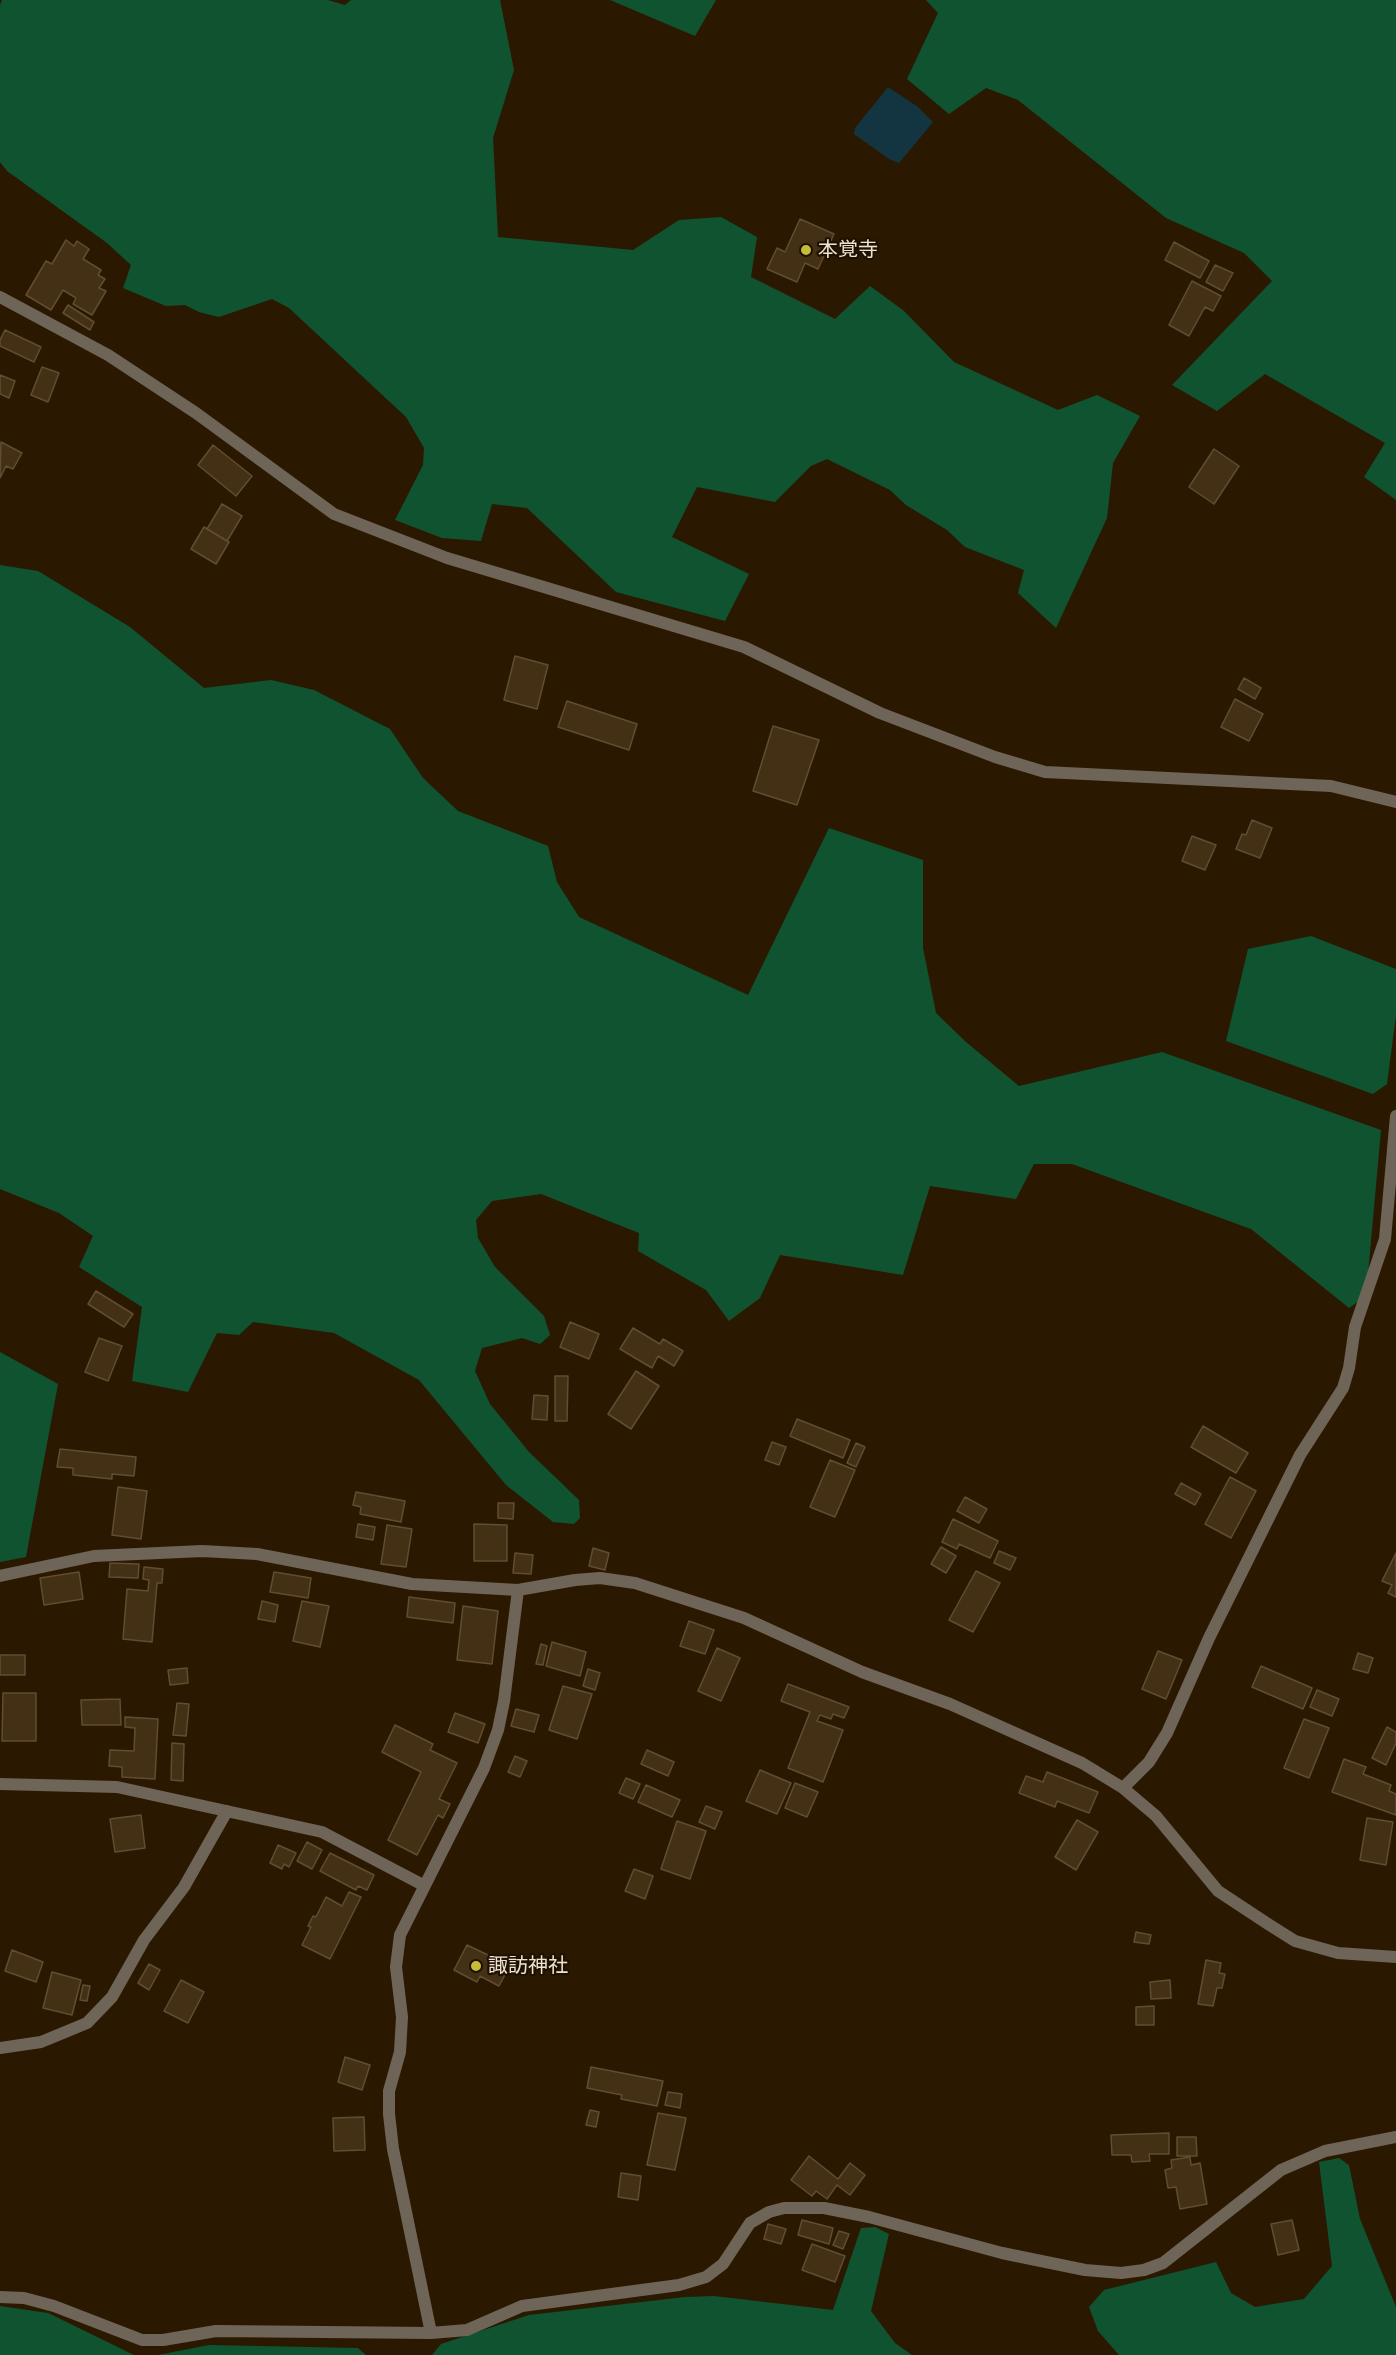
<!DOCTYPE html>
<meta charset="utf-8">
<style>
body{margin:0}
canvas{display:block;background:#2a1900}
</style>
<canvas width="1396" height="2355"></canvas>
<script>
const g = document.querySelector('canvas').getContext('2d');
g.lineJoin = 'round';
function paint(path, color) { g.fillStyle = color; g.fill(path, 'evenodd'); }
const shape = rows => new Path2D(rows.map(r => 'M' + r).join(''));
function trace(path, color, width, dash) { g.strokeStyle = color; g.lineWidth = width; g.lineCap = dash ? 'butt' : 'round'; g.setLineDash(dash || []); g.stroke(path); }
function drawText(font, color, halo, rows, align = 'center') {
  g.font = font + ' Cabin,"Noto Sans JP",sans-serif'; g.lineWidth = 4.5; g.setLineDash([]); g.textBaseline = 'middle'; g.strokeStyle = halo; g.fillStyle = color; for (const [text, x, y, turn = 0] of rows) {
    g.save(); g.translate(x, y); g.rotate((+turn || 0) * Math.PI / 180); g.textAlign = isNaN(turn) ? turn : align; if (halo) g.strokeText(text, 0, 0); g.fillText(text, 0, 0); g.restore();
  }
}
paint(shape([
 [2,0,328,0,345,5,351,0,500,0,514,70,493,138,498,237,633,250,679,220,721,217,757,237,751,277,835,319,870,286,904,311,954,362,1058,410,1097,395,1140,416,1113,463,1107,518,1056,628,1018,593,1024,570,965,547,947,530,906,505,890,490,827,459,811,466,775,502,697,487,672,537,749,574,725,621,616,592,527,508,492,504,481,541,442,538,395,520,423,465,424,448,406,417,289,308,272,299,219,317,199,312,185,305,166,306,123,288,131,265,107,243,7,171,0,162,0,5],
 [610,0,716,0,695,36],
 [926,0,1396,0,1396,500,1364,477,1385,443,1265,374,1217,411,1172,385,1272,281,1244,253,1166,218,1018,100,986,88,949,114,907,79,938,13],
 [0,565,38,571,130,627,204,688,271,680,314,690,390,729,423,778,458,811,548,846,557,882,579,917,748,995,829,828,923,860,923,948,936,1013,966,1042,1019,1086,1162,1052,1381,1130,1366,1296,1349,1308,1251,1229,1072,1164,1034,1164,1016,1199,930,1186,903,1275,780,1255,760,1298,729,1321,706,1290,638,1251,639,1233,541,1194,492,1201,476,1220,478,1238,495,1267,544,1316,550,1335,540,1344,522,1338,482,1348,475,1371,490,1404,529,1452,579,1500,580,1518,574,1524,553,1522,506,1485,419,1380,334,1333,253,1322,239,1335,217,1333,188,1392,132,1381,142,1307,79,1267,93,1236,59,1213,0,1189],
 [1311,936,1396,969,1396,1015,1387,1084,1373,1094,1226,1041,1248,949],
 [0,1352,58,1384,26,1557,0,1562],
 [1339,2158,1349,2165,1360,2219,1396,2307,1396,2355,1119,2355,1098,2331,1089,2307,1104,2290,1216,2262,1231,2293,1255,2307,1304,2299,1332,2266,1319,2162],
 [875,2227,889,2234,871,2311,895,2343,912,2355,432,2355,441,2344,529,2315,685,2297,714,2296,833,2310,861,2228],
 [0,2306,48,2313,134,2355,0,2355],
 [209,2345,358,2348,366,2355,158,2355]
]), '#0f5330');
paint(shape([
 [888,87,918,107,933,122,899,163,889,159,854,134,855,128]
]), '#133541');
const building = shape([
 [800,219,834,234,818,269,805,263,797,282,767,269,777,248,785,252,800,219],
 [66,240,74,246,77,241,89,249,83,259,101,270,98,275,105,279,99,288,106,291,92,315,73,304,76,298,63,290,51,310,26,295,46,261,52,264,66,240],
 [1174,242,1209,261,1200,278,1165,260,1174,242],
 [1215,265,1233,273,1223,291,1206,282,1215,265],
 [1192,281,1221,296,1213,311,1205,307,1189,336,1169,325,1192,281],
 [68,305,94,322,90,330,63,313,68,305],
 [5,330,41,347,34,362,0,346,0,340,5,330],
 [42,367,59,373,48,402,31,395,42,367],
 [0,375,15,381,9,398,0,394,0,375],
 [1,442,22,453,13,469,6,466,0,478,1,442],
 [213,445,252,476,236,496,198,465,213,445],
 [1214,449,1239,466,1214,504,1189,487,1214,449],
 [222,504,242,516,227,541,207,529,222,504],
 [204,527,229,542,216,564,191,549,204,527],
 [515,656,548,665,537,709,504,700,515,656],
 [1244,678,1261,688,1255,699,1238,689,1244,678],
 [1235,699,1263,714,1249,741,1221,727,1235,699],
 [567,701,637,724,629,750,558,727,567,701],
 [773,726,819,740,797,805,753,791,773,726],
 [1252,820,1272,828,1260,858,1236,849,1242,834,1246,835,1252,820],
 [1192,836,1216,845,1205,870,1182,861,1192,836],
 [96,1291,133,1314,124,1327,88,1304,96,1291],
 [570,1322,599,1334,589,1359,560,1347,570,1322],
 [633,1328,660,1344,663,1339,683,1351,674,1366,658,1356,652,1368,620,1349,633,1328],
 [99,1338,122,1346,108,1381,85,1372,99,1338],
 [636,1371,659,1386,631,1429,608,1414,636,1371],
 [555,1376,568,1376,567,1421,555,1421,555,1376],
 [534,1395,548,1396,547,1420,532,1419,534,1395],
 [797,1419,850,1440,843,1458,790,1436,797,1419],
 [1203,1426,1248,1453,1236,1473,1191,1447,1203,1426],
 [772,1442,786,1447,779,1465,765,1460,772,1442],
 [856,1443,865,1447,856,1467,847,1463,856,1443],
 [60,1449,136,1457,134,1476,112,1474,112,1479,73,1475,73,1468,57,1467,60,1449],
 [830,1460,855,1470,835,1517,810,1507,830,1460],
 [1230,1477,1256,1491,1231,1538,1205,1524,1230,1477],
 [1181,1483,1201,1494,1195,1505,1175,1494,1181,1483],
 [118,1487,147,1491,141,1539,112,1535,118,1487],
 [356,1492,405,1501,401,1522,360,1514,361,1507,353,1505,356,1492],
 [965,1497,987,1509,979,1523,957,1511,965,1497],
 [498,1503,514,1503,513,1519,498,1518,498,1503],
 [953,1519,998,1541,990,1558,959,1544,957,1549,942,1542,953,1519],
 [358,1524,375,1527,373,1540,356,1537,358,1524],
 [474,1524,507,1525,507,1561,474,1561,474,1524],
 [387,1525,412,1529,406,1567,381,1564,387,1525],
 [941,1547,956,1556,946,1573,931,1564,941,1547],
 [593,1548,609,1553,605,1570,589,1566,593,1548],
 [999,1551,1016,1558,1010,1570,994,1563,999,1551],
 [515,1553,533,1555,531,1574,513,1573,515,1553],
 [1396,1553,1396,1597,1388,1593,1392,1585,1382,1581,1396,1553],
 [110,1563,139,1564,138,1578,109,1577,110,1563],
 [144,1567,163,1569,162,1583,157,1583,152,1642,123,1639,127,1589,148,1591,149,1580,143,1579,144,1567],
 [976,1571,1000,1583,973,1632,949,1620,976,1571],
 [79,1572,83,1599,44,1605,40,1578,79,1572],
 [274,1572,311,1578,308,1598,270,1592,274,1572],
 [409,1597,455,1603,453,1623,407,1617,409,1597],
 [262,1601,278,1605,275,1622,258,1619,262,1601],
 [302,1601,329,1606,320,1647,293,1641,302,1601],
 [463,1606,498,1611,492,1664,457,1660,463,1606],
 [689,1621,714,1630,705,1654,680,1646,689,1621],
 [552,1642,586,1652,580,1676,546,1666,552,1642],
 [541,1644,547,1646,543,1665,536,1664,541,1644],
 [717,1648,740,1658,721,1701,698,1691,717,1648],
 [1158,1651,1182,1660,1166,1699,1142,1689,1158,1651],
 [1358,1653,1373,1658,1368,1673,1353,1669,1358,1653],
 [0,1655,25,1655,25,1675,0,1675,0,1655],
 [1261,1666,1312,1688,1303,1709,1252,1687,1261,1666],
 [187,1668,188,1683,170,1685,168,1670,187,1668],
 [588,1669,600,1673,595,1690,583,1686,588,1669],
 [788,1684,849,1707,844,1718,833,1714,831,1719,820,1715,817,1721,843,1730,823,1782,788,1768,810,1712,781,1701,788,1684],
 [563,1686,592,1694,577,1739,549,1730,563,1686],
 [1317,1690,1339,1699,1332,1716,1310,1707,1317,1690],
 [3,1693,36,1693,36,1741,2,1741,3,1693],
 [120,1699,121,1725,82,1725,81,1700,120,1699],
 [177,1703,189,1704,186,1736,173,1735,177,1703],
 [516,1709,539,1715,534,1732,511,1726,516,1709],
 [455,1713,485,1724,478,1743,448,1732,455,1713],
 [125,1717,158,1719,155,1779,122,1777,122,1767,109,1766,110,1750,134,1751,135,1728,125,1727,125,1717],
 [1304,1719,1329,1728,1309,1778,1284,1768,1304,1719],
 [395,1725,433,1744,430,1750,457,1763,439,1799,450,1804,443,1818,438,1815,417,1855,388,1840,421,1772,382,1752,395,1725],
 [1387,1727,1396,1732,1396,1743,1386,1765,1372,1758,1387,1727],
 [172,1743,184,1744,183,1781,171,1780,172,1743],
 [647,1750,674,1762,668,1776,641,1764,647,1750],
 [515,1756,527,1761,520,1777,508,1772,515,1756],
 [1344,1759,1366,1767,1363,1774,1391,1785,1389,1791,1396,1794,1396,1815,1332,1792,1344,1759],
 [760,1770,791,1783,777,1814,746,1801,760,1770],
 [1047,1772,1098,1792,1089,1813,1057,1801,1055,1807,1019,1793,1026,1776,1043,1782,1047,1772],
 [626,1778,640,1784,633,1799,619,1793,626,1778],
 [795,1783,818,1792,807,1817,785,1808,795,1783],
 [646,1785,680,1800,672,1817,638,1802,646,1785],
 [706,1806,722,1812,715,1829,699,1822,706,1806],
 [141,1815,145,1848,115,1852,110,1819,141,1815],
 [1367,1818,1393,1822,1386,1865,1360,1860,1367,1818],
 [1077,1820,1098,1832,1076,1870,1055,1857,1077,1820],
 [677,1821,706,1831,690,1879,661,1869,677,1821],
 [307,1842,322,1850,312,1869,297,1861,307,1842],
 [278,1845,296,1853,289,1867,284,1864,282,1869,270,1863,278,1845],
 [330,1853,374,1875,367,1890,358,1886,356,1890,320,1871,330,1853],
 [634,1869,653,1876,645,1899,625,1891,634,1869],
 [349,1892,361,1897,330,1959,302,1945,311,1927,308,1926,313,1916,316,1917,326,1897,342,1906,349,1892],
 [1136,1932,1151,1935,1149,1944,1134,1942,1136,1932],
 [467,1945,490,1956,487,1961,507,1971,499,1986,480,1976,477,1982,454,1970,467,1945],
 [12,1950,43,1962,36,1982,5,1971,12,1950],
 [1206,1960,1221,1963,1219,1973,1225,1974,1222,1988,1217,1988,1213,2006,1198,2004,1206,1960],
 [149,1964,160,1970,149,1990,138,1983,149,1964],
 [52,1972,81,1980,72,2015,43,2008,52,1972],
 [181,1980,204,1992,188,2023,164,2011,181,1980],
 [1170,1980,1171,1998,1151,1999,1150,1982,1170,1980],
 [83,1985,90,1986,87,2001,80,2000,83,1985],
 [1154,2006,1154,2025,1136,2025,1136,2007,1154,2006],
 [345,2057,370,2065,362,2090,338,2082,345,2057],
 [591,2067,663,2081,657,2106,621,2099,622,2095,587,2088,591,2067],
 [668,2092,682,2094,680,2108,665,2105,668,2092],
 [590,2110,599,2112,596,2127,586,2125,590,2110],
 [658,2113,686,2118,675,2170,647,2165,658,2113],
 [364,2117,365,2150,334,2151,333,2118,364,2117],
 [1169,2133,1169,2154,1149,2154,1150,2161,1132,2162,1131,2155,1112,2155,1111,2135,1169,2133],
 [1177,2137,1196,2137,1197,2156,1177,2156,1177,2137],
 [809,2156,838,2179,850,2163,865,2175,850,2195,837,2185,827,2199,816,2191,812,2196,791,2180,809,2156],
 [1190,2157,1191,2165,1200,2163,1207,2204,1180,2209,1176,2187,1168,2188,1165,2170,1172,2168,1171,2160,1190,2157],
 [621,2173,641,2176,638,2200,618,2197,621,2173],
 [802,2220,833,2228,829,2244,798,2235,802,2220],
 [1292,2220,1299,2250,1278,2255,1271,2224,1292,2220],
 [768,2224,786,2229,781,2244,764,2239,768,2224],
 [839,2231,849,2234,843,2249,833,2245,839,2231],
 [812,2244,845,2256,835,2282,802,2270,812,2244]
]);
paint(building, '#433015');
trace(building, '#614d31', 1.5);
trace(shape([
 [0,297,108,355,196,413,334,514,447,558,744,647,880,713,995,757,1045,772,1331,786,1396,802],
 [0,1576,94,1556,202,1551,257,1554,412,1584,518,1590,575,1580,600,1578,635,1583,744,1618,862,1672,950,1704,1082,1763,1123,1788,1156,1816,1218,1891,1268,1924,1295,1941,1338,1953,1396,1957],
 [0,1784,117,1787,322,1832,423,1885],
 [1123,1788,1149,1762,1167,1733,1209,1638,1300,1455,1343,1388,1349,1368,1355,1327,1385,1239,1396,1116],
 [0,2048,41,2042,87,2023,112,1997,144,1940,184,1887,227,1811],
 [0,2297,24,2298,54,2306,142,2340,163,2340,216,2331,431,2333,467,2330,522,2306,679,2285,706,2277,723,2264,750,2223,769,2212,784,2208,824,2208,869,2217,1002,2253,1085,2270,1121,2273,1144,2270,1163,2263,1281,2170,1325,2151,1396,2137],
 [431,2333,393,2149,389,2114,389,2091,400,2052,402,2017,396,1967,400,1935,484,1768,498,1730,504,1701,518,1590]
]), '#6e6558', 12);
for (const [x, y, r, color] of [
 [806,250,6,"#c7bb3c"],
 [476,1966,6,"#c7bb3c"]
]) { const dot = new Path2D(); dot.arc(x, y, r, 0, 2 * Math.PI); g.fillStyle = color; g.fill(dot); trace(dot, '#1e1100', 2); }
drawText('20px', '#ede1d1', '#1e1100', [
 ["本覚寺",818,250],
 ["諏訪神社",488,1966]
], 'left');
</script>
